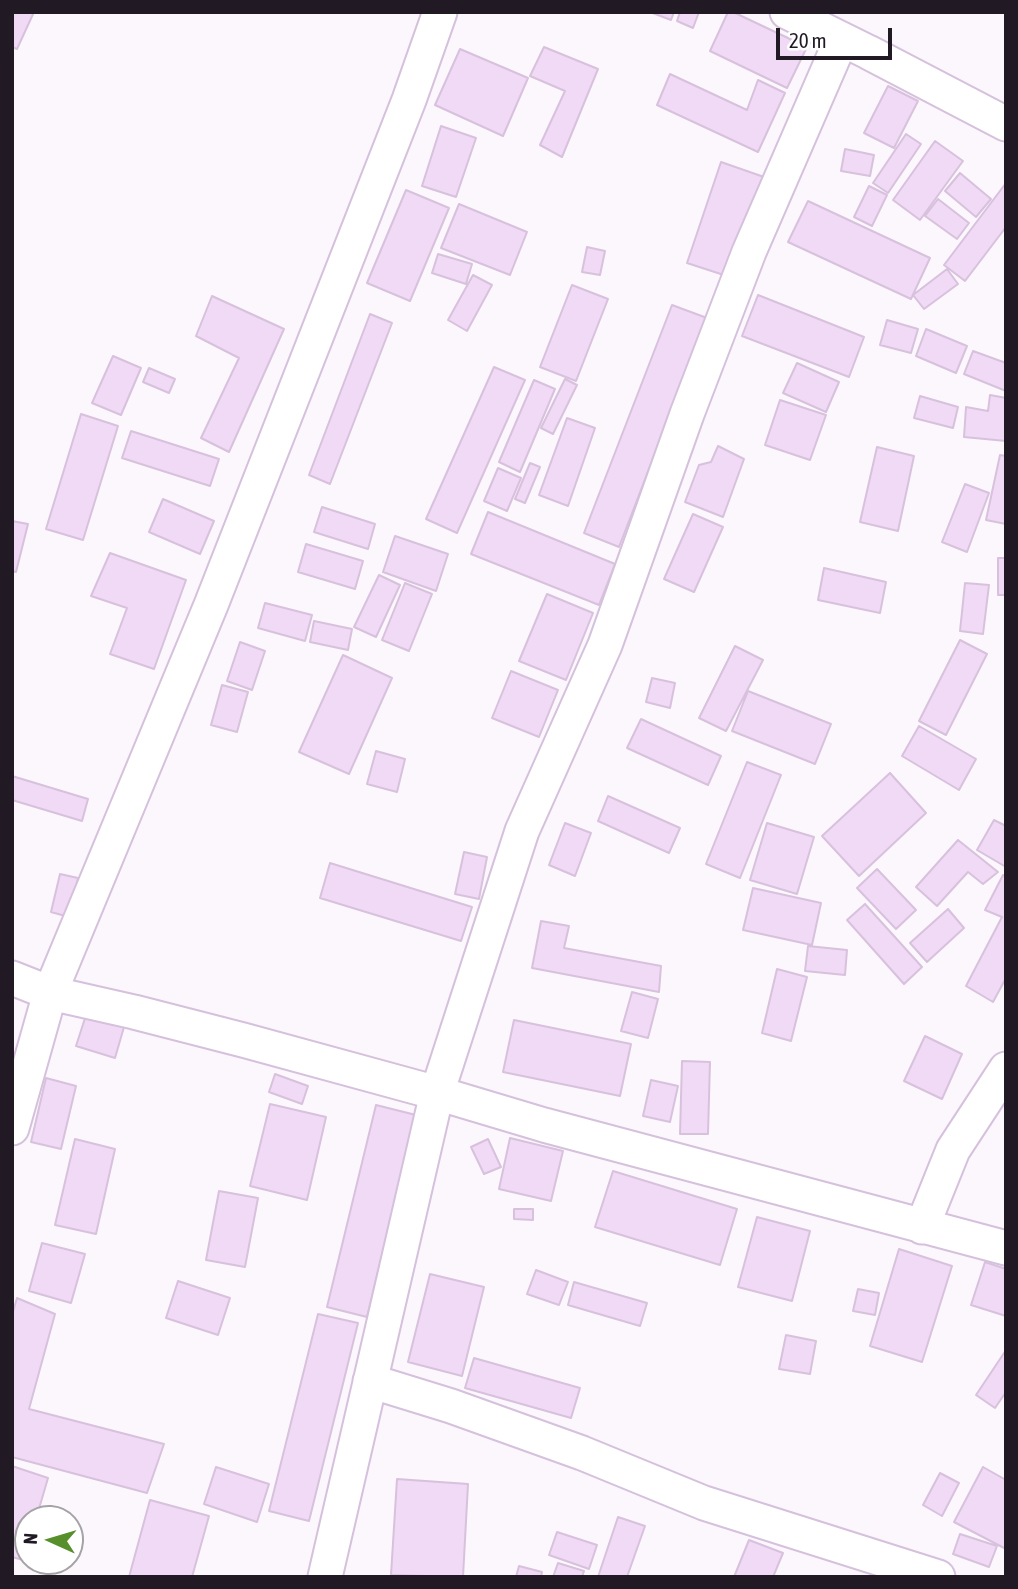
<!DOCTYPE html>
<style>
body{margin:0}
#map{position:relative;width:1018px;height:1589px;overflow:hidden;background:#fbf7fd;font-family:"Asap Condensed",sans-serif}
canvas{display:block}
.frame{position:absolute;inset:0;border:14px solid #211923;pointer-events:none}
.north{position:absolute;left:14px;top:1505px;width:70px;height:70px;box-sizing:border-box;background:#fff;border:2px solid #a6a3a7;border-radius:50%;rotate:274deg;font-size:19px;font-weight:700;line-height:28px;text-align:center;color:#211923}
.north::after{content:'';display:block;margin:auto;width:24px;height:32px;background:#568f2b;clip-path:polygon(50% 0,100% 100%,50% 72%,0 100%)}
.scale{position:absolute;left:776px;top:28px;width:116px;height:32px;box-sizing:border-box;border:4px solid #211923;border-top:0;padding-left:9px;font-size:21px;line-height:24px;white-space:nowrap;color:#211923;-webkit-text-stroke:5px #fff;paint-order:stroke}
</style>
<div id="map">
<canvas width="1018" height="1589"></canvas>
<div class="frame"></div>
<div class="north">N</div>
<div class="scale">20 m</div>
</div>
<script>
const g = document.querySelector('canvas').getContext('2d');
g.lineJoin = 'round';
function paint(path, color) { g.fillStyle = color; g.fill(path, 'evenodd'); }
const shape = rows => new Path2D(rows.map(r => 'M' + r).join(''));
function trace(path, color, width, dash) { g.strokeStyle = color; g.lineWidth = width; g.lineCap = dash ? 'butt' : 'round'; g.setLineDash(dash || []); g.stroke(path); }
const building = shape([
 [12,12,34,12,17,49,12,47,12,12],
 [650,12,674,12,671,20,650,12],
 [680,12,699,12,693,28,677,21,680,12],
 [728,12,733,12,807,47,787,88,710,51,728,12],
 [544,47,598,69,562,157,540,145,565,91,530,76,544,47],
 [460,49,528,78,503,136,435,105,460,49],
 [670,74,747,110,758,80,785,93,758,152,657,105,670,74],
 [888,86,918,101,894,148,864,133,888,86],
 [441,126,476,138,456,197,422,186,441,126],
 [906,134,921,144,888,193,873,183,906,134],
 [935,141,963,161,920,220,893,200,935,141],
 [845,149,874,155,870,176,841,171,845,149],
 [721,162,764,177,730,277,687,263,721,162],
 [960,173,991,199,976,217,945,191,960,173],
 [1006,183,1006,227,965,281,944,265,1006,183],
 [869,186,887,195,872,226,854,217,869,186],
 [406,190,449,208,410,301,367,283,406,190],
 [938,199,969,223,957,239,925,216,938,199],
 [808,201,930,258,911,299,788,242,808,201],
 [459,204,527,232,510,275,441,248,459,204],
 [587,247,605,251,600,275,582,272,587,247],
 [438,254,472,264,466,284,432,273,438,254],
 [947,269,958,284,924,309,913,295,947,269],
 [473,275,492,285,467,331,448,320,473,275],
 [572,285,608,299,576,381,540,367,572,285],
 [758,295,864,337,849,377,742,336,758,295],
 [212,296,284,329,229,452,201,438,239,358,196,336,212,296],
 [672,305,707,318,619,547,584,533,672,305],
 [370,314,392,323,330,484,309,475,370,314],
 [887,320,918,329,911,353,880,345,887,320],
 [926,329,967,346,956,373,916,356,926,329],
 [973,351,1006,363,1006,391,964,374,973,351],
 [113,356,141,368,121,415,92,403,113,356],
 [797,363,839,382,826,412,783,393,797,363],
 [494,367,525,380,457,533,426,519,494,367],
 [149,368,175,379,169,393,143,382,149,368],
 [565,379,577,385,553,434,541,428,565,379],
 [534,380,555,389,520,472,499,462,534,380],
 [990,395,1006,398,1006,441,964,437,966,407,988,411,990,395],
 [920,396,958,407,953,428,914,418,920,396],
 [780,400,826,415,810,460,765,445,780,400],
 [81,414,118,426,83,540,46,529,81,414],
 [567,418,595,428,568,506,539,495,567,418],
 [131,431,219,459,210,486,122,458,131,431],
 [718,446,744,459,723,517,685,502,699,465,711,462,718,446],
 [877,447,914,456,898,531,860,522,877,447],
 [1000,455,1006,456,1006,524,986,520,1000,455],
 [530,463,540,467,525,503,515,499,530,463],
 [498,468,521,478,507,511,484,501,498,468],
 [965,484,989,493,967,552,942,542,965,484],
 [163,499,214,521,200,554,149,532,163,499],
 [322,507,375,524,368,549,314,532,322,507],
 [488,512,615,564,599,605,471,554,488,512],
 [693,514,723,527,694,592,664,579,693,514],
 [12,521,28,524,16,572,12,571,12,521],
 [395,536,448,554,436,591,383,572,395,536],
 [306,544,363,561,355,589,298,572,306,544],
 [110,553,186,580,154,669,110,654,127,608,91,596,110,553],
 [998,558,1006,558,1006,595,998,595,998,558],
 [824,568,886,582,880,613,818,600,824,568],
 [379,575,400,585,376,637,354,627,379,575],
 [405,583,432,594,409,651,382,640,405,583],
 [965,583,989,585,983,634,960,631,965,583],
 [547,594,593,613,566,680,519,661,547,594],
 [265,603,312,615,305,641,258,628,265,603],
 [314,621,352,629,348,650,310,642,314,621],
 [960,640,987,654,946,735,919,721,960,640],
 [240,642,265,651,252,690,227,681,240,642],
 [735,646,763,660,726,731,699,718,735,646],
 [343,655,392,678,349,774,299,752,343,655],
 [511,671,558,690,539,737,492,718,511,671],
 [652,678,675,683,670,708,646,702,652,678],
 [222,685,248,692,237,732,211,725,222,685],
 [748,691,831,724,815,764,732,731,748,691],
 [641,719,721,756,708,785,627,748,641,719],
 [919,726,976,759,959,790,902,756,919,726],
 [376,751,405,759,397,792,367,784,376,751],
 [747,762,781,775,740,878,706,864,747,762],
 [890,773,926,813,859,876,822,836,890,773],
 [12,776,88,799,82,821,12,800,12,776],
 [608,796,680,828,669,853,598,821,608,796],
 [994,820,1006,826,1006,867,977,850,994,820],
 [565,823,591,833,575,876,549,865,565,823],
 [767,823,814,837,797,894,750,880,767,823],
 [958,840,998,872,983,884,968,872,937,906,916,887,958,840],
 [464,852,487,857,479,899,455,894,464,852],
 [330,863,472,907,461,941,320,898,330,863],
 [877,869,916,910,896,929,857,888,877,869],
 [60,874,78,878,69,917,51,912,60,874],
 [1003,875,1006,877,1006,978,993,1002,966,986,1002,917,985,910,1003,875],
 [753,888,821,903,812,945,743,930,753,888],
 [865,904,922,967,904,984,847,920,865,904],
 [948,909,964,928,927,962,910,943,948,909],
 [541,921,569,926,564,948,661,966,659,992,532,968,541,921],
 [808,946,847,950,845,975,805,971,808,946],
 [777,969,807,977,791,1041,762,1033,777,969],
 [632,992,658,999,648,1038,621,1031,632,992],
 [86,1015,124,1027,115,1058,76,1046,86,1015],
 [514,1020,631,1044,620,1096,503,1072,514,1020],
 [925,1036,962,1054,942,1099,904,1081,925,1036],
 [682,1061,710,1062,708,1134,680,1134,682,1061],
 [275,1074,308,1086,302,1104,269,1092,275,1074],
 [46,1078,76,1086,61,1149,31,1142,46,1078],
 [651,1080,678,1086,670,1122,643,1116,651,1080],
 [270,1104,326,1117,307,1200,250,1186,270,1104],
 [376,1105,416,1115,367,1317,327,1307,376,1105],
 [510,1138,563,1151,551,1201,499,1189,510,1138],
 [75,1139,115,1149,96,1234,55,1225,75,1139],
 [488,1139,501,1167,484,1174,471,1147,488,1139],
 [613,1171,737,1209,720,1265,595,1227,613,1171],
 [219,1191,258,1198,245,1267,206,1260,219,1191],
 [514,1209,533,1209,533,1220,514,1219,514,1209],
 [757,1217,810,1231,792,1301,738,1287,757,1217],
 [42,1243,85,1254,71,1303,29,1291,42,1243],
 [899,1249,952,1266,922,1362,870,1346,899,1249],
 [985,1262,1006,1269,1006,1316,971,1305,985,1262],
 [536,1270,568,1282,559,1305,527,1294,536,1270],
 [430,1274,484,1287,462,1376,408,1362,430,1274],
 [178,1281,230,1298,218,1335,166,1318,178,1281],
 [574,1282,647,1303,640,1326,568,1305,574,1282],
 [858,1289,879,1293,875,1315,853,1311,858,1289],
 [17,1298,55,1314,29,1409,164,1444,147,1493,12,1457,12,1315,17,1298],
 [318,1314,358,1323,309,1521,269,1511,318,1314],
 [786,1335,816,1341,810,1374,779,1369,786,1335],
 [1006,1350,1006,1392,995,1408,976,1395,1006,1350],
 [474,1358,580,1388,571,1418,465,1388,474,1358],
 [12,1466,48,1478,36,1519,28,1519,28,1544,23,1560,12,1557,12,1466],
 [216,1467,269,1484,257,1522,204,1504,216,1467],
 [983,1467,1006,1480,1006,1549,954,1522,983,1467],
 [940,1473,959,1483,942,1516,923,1505,940,1473],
 [397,1479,468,1484,463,1577,391,1575,397,1479],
 [150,1500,209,1516,192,1577,129,1577,150,1500],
 [618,1517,645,1526,627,1577,598,1577,618,1517],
 [557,1532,597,1545,589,1569,549,1555,557,1532],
 [960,1534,997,1546,989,1567,953,1554,960,1534],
 [749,1540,783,1553,773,1577,734,1577,749,1540],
 [558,1563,584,1571,582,1577,553,1577,558,1563],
 [519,1566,542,1572,541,1577,516,1577,519,1566]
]);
paint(building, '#f1daf5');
trace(building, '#d8c1dc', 2);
const minor = shape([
 [787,12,868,52,1006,124],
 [12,978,50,993,134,1012,243,1040,437,1093,544,1125,1006,1248],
 [12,1128,50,993,211,605,409,100,440,12],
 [922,1227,953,1150,1006,1069],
 [370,1381,451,1406,582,1453,704,1503,938,1577],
 [325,1577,437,1093,522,831,605,645,687,414,749,252,841,40]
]);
trace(minor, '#d5c1dc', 37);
trace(minor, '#fff', 33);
</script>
